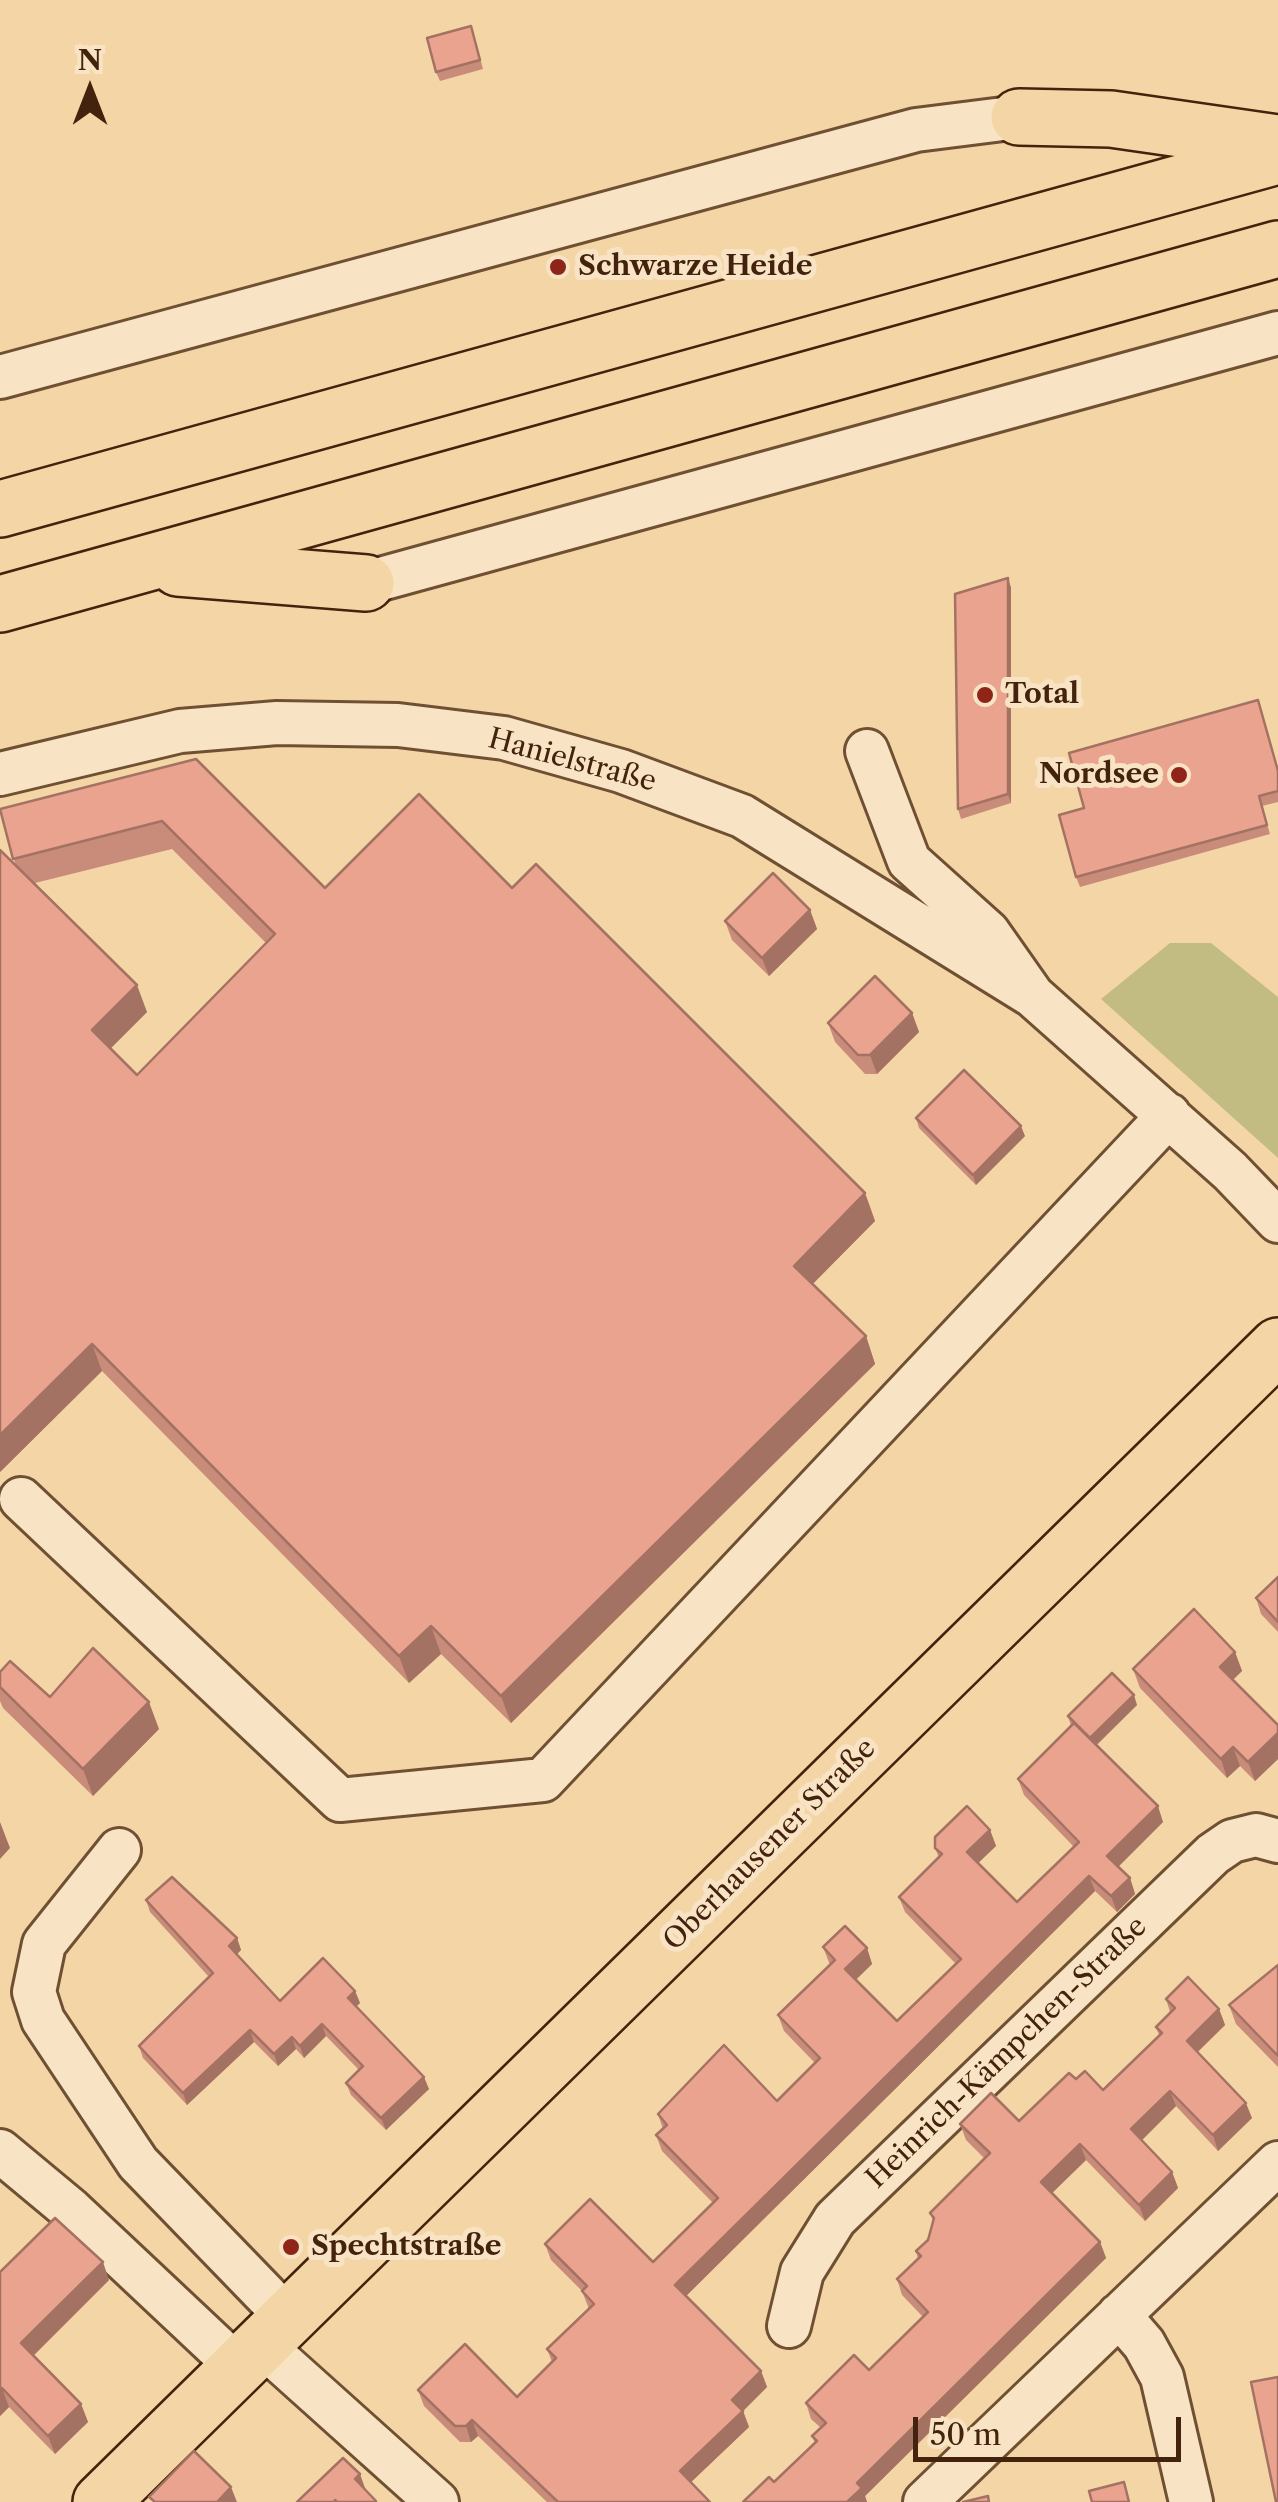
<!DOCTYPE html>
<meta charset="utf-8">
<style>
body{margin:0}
#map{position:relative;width:1278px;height:2502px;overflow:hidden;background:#f4d6a6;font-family:"Libre Caslon Text",serif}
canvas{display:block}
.north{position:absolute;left:40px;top:40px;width:100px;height:100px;-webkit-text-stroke:8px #f8e4c5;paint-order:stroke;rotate:0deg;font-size:28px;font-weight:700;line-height:40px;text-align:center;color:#43230d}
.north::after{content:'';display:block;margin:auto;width:35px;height:45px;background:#43230d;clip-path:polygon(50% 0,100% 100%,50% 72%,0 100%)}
.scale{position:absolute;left:913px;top:2417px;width:268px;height:45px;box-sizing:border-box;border:5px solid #43230d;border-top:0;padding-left:12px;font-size:30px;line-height:35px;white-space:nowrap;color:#43230d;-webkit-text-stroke:8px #f8e4c5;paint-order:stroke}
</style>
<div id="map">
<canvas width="1278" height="2502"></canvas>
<div class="north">N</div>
<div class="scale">50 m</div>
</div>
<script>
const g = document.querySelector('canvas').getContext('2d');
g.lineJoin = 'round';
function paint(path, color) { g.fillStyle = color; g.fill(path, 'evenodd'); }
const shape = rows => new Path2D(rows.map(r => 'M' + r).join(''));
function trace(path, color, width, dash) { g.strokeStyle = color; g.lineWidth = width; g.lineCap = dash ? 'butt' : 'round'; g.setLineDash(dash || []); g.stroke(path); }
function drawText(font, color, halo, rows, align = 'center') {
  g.font = font + ' "Libre Caslon Text",serif'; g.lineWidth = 10; g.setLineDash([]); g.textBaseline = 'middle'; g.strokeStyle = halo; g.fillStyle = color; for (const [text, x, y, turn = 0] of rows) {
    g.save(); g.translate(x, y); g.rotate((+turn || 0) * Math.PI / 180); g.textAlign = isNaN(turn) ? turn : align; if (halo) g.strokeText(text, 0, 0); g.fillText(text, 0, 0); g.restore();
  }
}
paint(shape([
 [1170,943,1211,943,1278,997,1278,1158,1101,999]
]), '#c2bc82');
const minor = shape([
 [0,377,916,130,1019,117],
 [366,583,1278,333],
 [867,751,909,861,988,932,1033,996,1230,1171,1278,1221],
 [0,774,180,731,277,723,398,725,504,738,621,771,742,816,1033,996],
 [21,1499,340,1800,543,1780,1169,1115],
 [119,1850,44,1944,34,1992,43,2020,138,2163,288,2318],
 [0,2151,71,2210,238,2367],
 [1119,2315,1144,2344,1162,2377,1191,2502],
 [789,2326,802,2272,835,2219,1213,1854,1232,1841,1256,1835,1278,1841],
 [261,2344,437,2502],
 [925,2502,1278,2163]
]);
const major = shape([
 [101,2502,1278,1346]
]);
const highway = shape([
 [1019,117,1111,119,1278,143],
 [0,509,1278,156],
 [178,568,366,583],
 [0,604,1278,249]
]);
trace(minor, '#6f5033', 48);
trace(major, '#43230d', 60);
trace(highway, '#43230d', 60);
trace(minor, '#f8e4c5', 42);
trace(major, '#f4d6a6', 55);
trace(highway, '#f4d6a6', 55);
paint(shape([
 [474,36,483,69,440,81,436,72],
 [1008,578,1011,588,1011,803,961,819,958,809],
 [1258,700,1278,768,1278,802,1262,806,1270,834,1080,887,1076,877,1084,808],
 [196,759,325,888,512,888,865,1193,875,1221,812,1284,866,1336,875,1364,511,1723,441,1654,409,1683,102,1371,0,1472,15,863,0,809],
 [172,849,266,943,137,1075,110,1049,147,1012,35,883],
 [810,910,817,929,769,976,732,940,725,921],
 [912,1013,919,1032,877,1074,865,1074,835,1042,828,1023],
 [916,1118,1025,1136,976,1185,919,1128],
 [1278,1577,1278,1632,1261,1614,1256,1598],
 [1235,1652,1242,1671,1233,1680,1278,1725,1278,1759,1255,1781,1240,1766,1227,1778,1140,1688,1133,1669],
 [0,1672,50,1697,159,1729,93,1796,3,1708,0,1701],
 [1137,1705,1097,1745,1163,1822,1118,1867,1130,1878,1135,1894,1117,1912,1095,1891,686,2296,761,2371,767,2387,743,2411,749,2427,691,2482,710,2502,547,2502,478,2436,471,2442,460,2442,424,2406,418,2390,517,2397,552,2362,547,2349,589,2309,582,2291,551,2260,545,2244,653,2262,713,2203,662,2151,656,2135,663,2129,658,2114,777,2101,815,2063,784,2031,778,2015,830,1965,823,1947,867,1948,872,1964,856,1980,897,2021,956,1964,905,1912,899,1897,939,1858,935,1848,990,1830,996,1846,978,1863,1017,1902,1074,1847,1024,1795,1018,1779,1071,1726,1068,1716],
 [146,1900,237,1938,241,1950,237,1954,280,2001,355,1991,360,2003,356,2007,429,2089,386,2130,351,2095,346,2083,359,2070,326,2036,304,2058,296,2049,278,2066,254,2042,187,2105,143,2058,139,2046,209,1977,150,1912],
 [1278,1965,1278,2067,1236,2024,1229,2005],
 [1166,1999,1219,2009,1225,2025,1198,2052,1252,2118,1218,2151,1176,2106,1142,2140,1172,2172,1178,2188,1145,2221,1086,2160,1052,2193,1100,2242,1106,2258,865,2496,867,2502,743,2502,774,2482,815,2443,812,2436,821,2428,811,2419,806,2403,869,2370,923,2317,902,2295,897,2279,918,2259,916,2251,928,2240,933,2221,930,2213,985,2159,966,2140,960,2124,1019,2121,1076,2079,1103,2090,1159,2035,1156,2027,1170,2012],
 [0,2272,109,2280,34,2355,81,2404,88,2422,55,2454,9,2407,0,2416]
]), '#c98c7a');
paint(shape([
 [1008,578,1011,588,1011,803,1008,794],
 [810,910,817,929,769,976,762,958],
 [137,985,147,1012,102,1057,92,1030],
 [912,1013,919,1032,877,1074,870,1055],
 [1021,1126,1025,1136,976,1185,973,1175],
 [865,1193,875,1221,804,1293,794,1266],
 [866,1336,875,1364,511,1723,501,1696],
 [92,1344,102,1371,0,1472,0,1435],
 [431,1626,441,1654,409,1683,399,1656],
 [1235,1652,1242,1671,1227,1685,1220,1667],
 [1134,1695,1137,1705,1093,1748,1090,1739],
 [149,1702,159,1729,93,1796,83,1769],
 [1278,1733,1278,1759,1255,1781,1248,1762],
 [1233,1747,1240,1766,1227,1778,1221,1759],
 [1158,1806,1163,1822,1113,1872,1107,1856],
 [0,1822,10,1848,0,1859],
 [990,1830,996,1846,973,1868,967,1852],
 [1089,1876,1095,1891,681,2301,675,2285],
 [1130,1878,1135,1894,1117,1912,1111,1896],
 [237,1938,241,1950,233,1958,229,1946],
 [867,1948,872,1964,850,1985,845,1969],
 [355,1991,360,2003,352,2010,348,1998],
 [1219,2009,1225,2025,1193,2056,1187,2041],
 [322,2024,326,2036,304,2058,300,2046],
 [250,2030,254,2042,187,2105,183,2093],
 [292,2037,296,2049,278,2066,274,2054],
 [424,2077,429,2089,386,2130,381,2118],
 [1170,2091,1176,2106,1137,2145,1131,2129],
 [1246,2103,1252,2118,1218,2151,1213,2135],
 [1080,2144,1086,2160,1047,2198,1041,2182],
 [1172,2172,1178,2188,1145,2221,1139,2205],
 [1100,2242,1106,2258,865,2496,867,2502,847,2502,857,2483],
 [103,2262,109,2280,28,2361,21,2343],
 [761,2371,767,2387,738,2416,732,2400],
 [2,2388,9,2407,0,2416,0,2390],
 [81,2404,88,2422,55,2454,48,2436],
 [743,2411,749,2427,686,2487,680,2471],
 [472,2420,478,2436,471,2442,466,2426],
 [360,2474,365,2488,360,2493,355,2479],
 [231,2487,237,2502,217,2502]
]), '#a47263');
const building = shape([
 [471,26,480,60,436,72,427,38,471,26],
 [1008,578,1008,794,958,809,955,594,1008,578],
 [1258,700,1278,771,1278,791,1259,796,1267,825,1076,877,1059,815,1084,808,1069,753,1258,700],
 [196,759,325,888,419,794,512,888,536,864,865,1193,794,1266,866,1336,501,1696,431,1626,399,1656,92,1344,0,1435,0,850,137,985,92,1030,137,1075,275,934,162,821,13,859,0,809,196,759],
 [773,873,810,910,762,958,725,921,773,873],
 [875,976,912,1013,870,1055,858,1055,828,1023,875,976],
 [964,1070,1021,1126,973,1175,916,1118,964,1070],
 [1278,1577,1278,1622,1256,1598,1278,1577],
 [1194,1609,1235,1652,1220,1667,1278,1725,1278,1733,1248,1762,1233,1747,1221,1759,1133,1669,1194,1609],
 [93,1648,149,1702,83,1769,0,1687,0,1672,10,1661,50,1697,93,1648],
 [1112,1673,1134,1695,1090,1738,1068,1716,1112,1673],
 [1074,1723,1158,1806,1107,1856,1130,1878,1111,1896,1089,1876,675,2285,761,2371,732,2400,743,2411,680,2471,710,2502,558,2502,472,2420,466,2426,455,2426,418,2390,465,2344,517,2397,556,2358,547,2349,594,2304,582,2291,587,2286,545,2244,590,2199,653,2262,718,2198,656,2135,667,2125,658,2114,724,2045,777,2101,820,2058,778,2015,835,1960,823,1947,845,1926,867,1948,845,1969,897,2021,961,1959,899,1897,942,1854,935,1848,935,1837,967,1806,990,1830,967,1852,1017,1902,1079,1842,1018,1779,1074,1723],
 [172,1877,237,1938,229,1946,280,2001,323,1958,355,1991,348,1998,424,2077,381,2118,346,2083,363,2066,322,2024,300,2046,292,2037,274,2054,250,2030,183,2093,139,2046,213,1973,146,1900,172,1877],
 [1278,1965,1278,2056,1229,2005,1278,1965],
 [1188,1977,1219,2009,1187,2041,1246,2103,1213,2135,1170,2091,1131,2129,1172,2172,1139,2205,1080,2144,1041,2182,1100,2242,857,2483,862,2488,847,2502,743,2502,769,2477,774,2482,817,2441,812,2436,826,2423,806,2403,854,2355,869,2370,928,2312,897,2279,921,2256,916,2251,928,2240,934,2218,930,2213,990,2153,960,2124,991,2093,1019,2121,1069,2073,1076,2079,1085,2071,1103,2090,1162,2033,1156,2027,1175,2008,1166,1999,1188,1977],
 [55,2218,103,2262,21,2343,81,2404,48,2436,2,2388,0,2390,0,2272,55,2218],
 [1278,2377,1278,2502,1276,2502,1251,2382,1278,2377],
 [194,2451,231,2487,217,2502,155,2502,149,2497,194,2451],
 [343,2458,360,2474,355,2479,376,2501,375,2502,337,2502,335,2500,334,2502,297,2502,343,2458],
 [1124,2482,1129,2502,1092,2502,1089,2491,1124,2482],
 [988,2496,989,2502,963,2502,988,2496]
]);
paint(building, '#eaa38e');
trace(building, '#a47263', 2.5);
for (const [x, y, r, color] of [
 [558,267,10,"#8f2418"],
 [985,695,10,"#8f2418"],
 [1179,775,10,"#8f2418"],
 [291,2247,10,"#8f2418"]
]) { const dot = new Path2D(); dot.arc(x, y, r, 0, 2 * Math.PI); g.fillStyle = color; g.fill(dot); trace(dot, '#f8e4c5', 4); }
drawText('bold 28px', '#43230d', '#f8e4c5', [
 ["Schwarze Heide",578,267],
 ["Total",1005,695],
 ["Nordsee",1159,775,"right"],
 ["Spechtstraße",311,2247]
], 'left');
drawText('28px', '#43230d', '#f8e4c5', [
 ["Hanielstraße",572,761,15],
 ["Oberhausener Straße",770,1845,-45],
 ["Heinrich-Kämpchen-Straße",1007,2053,-44]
]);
</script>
